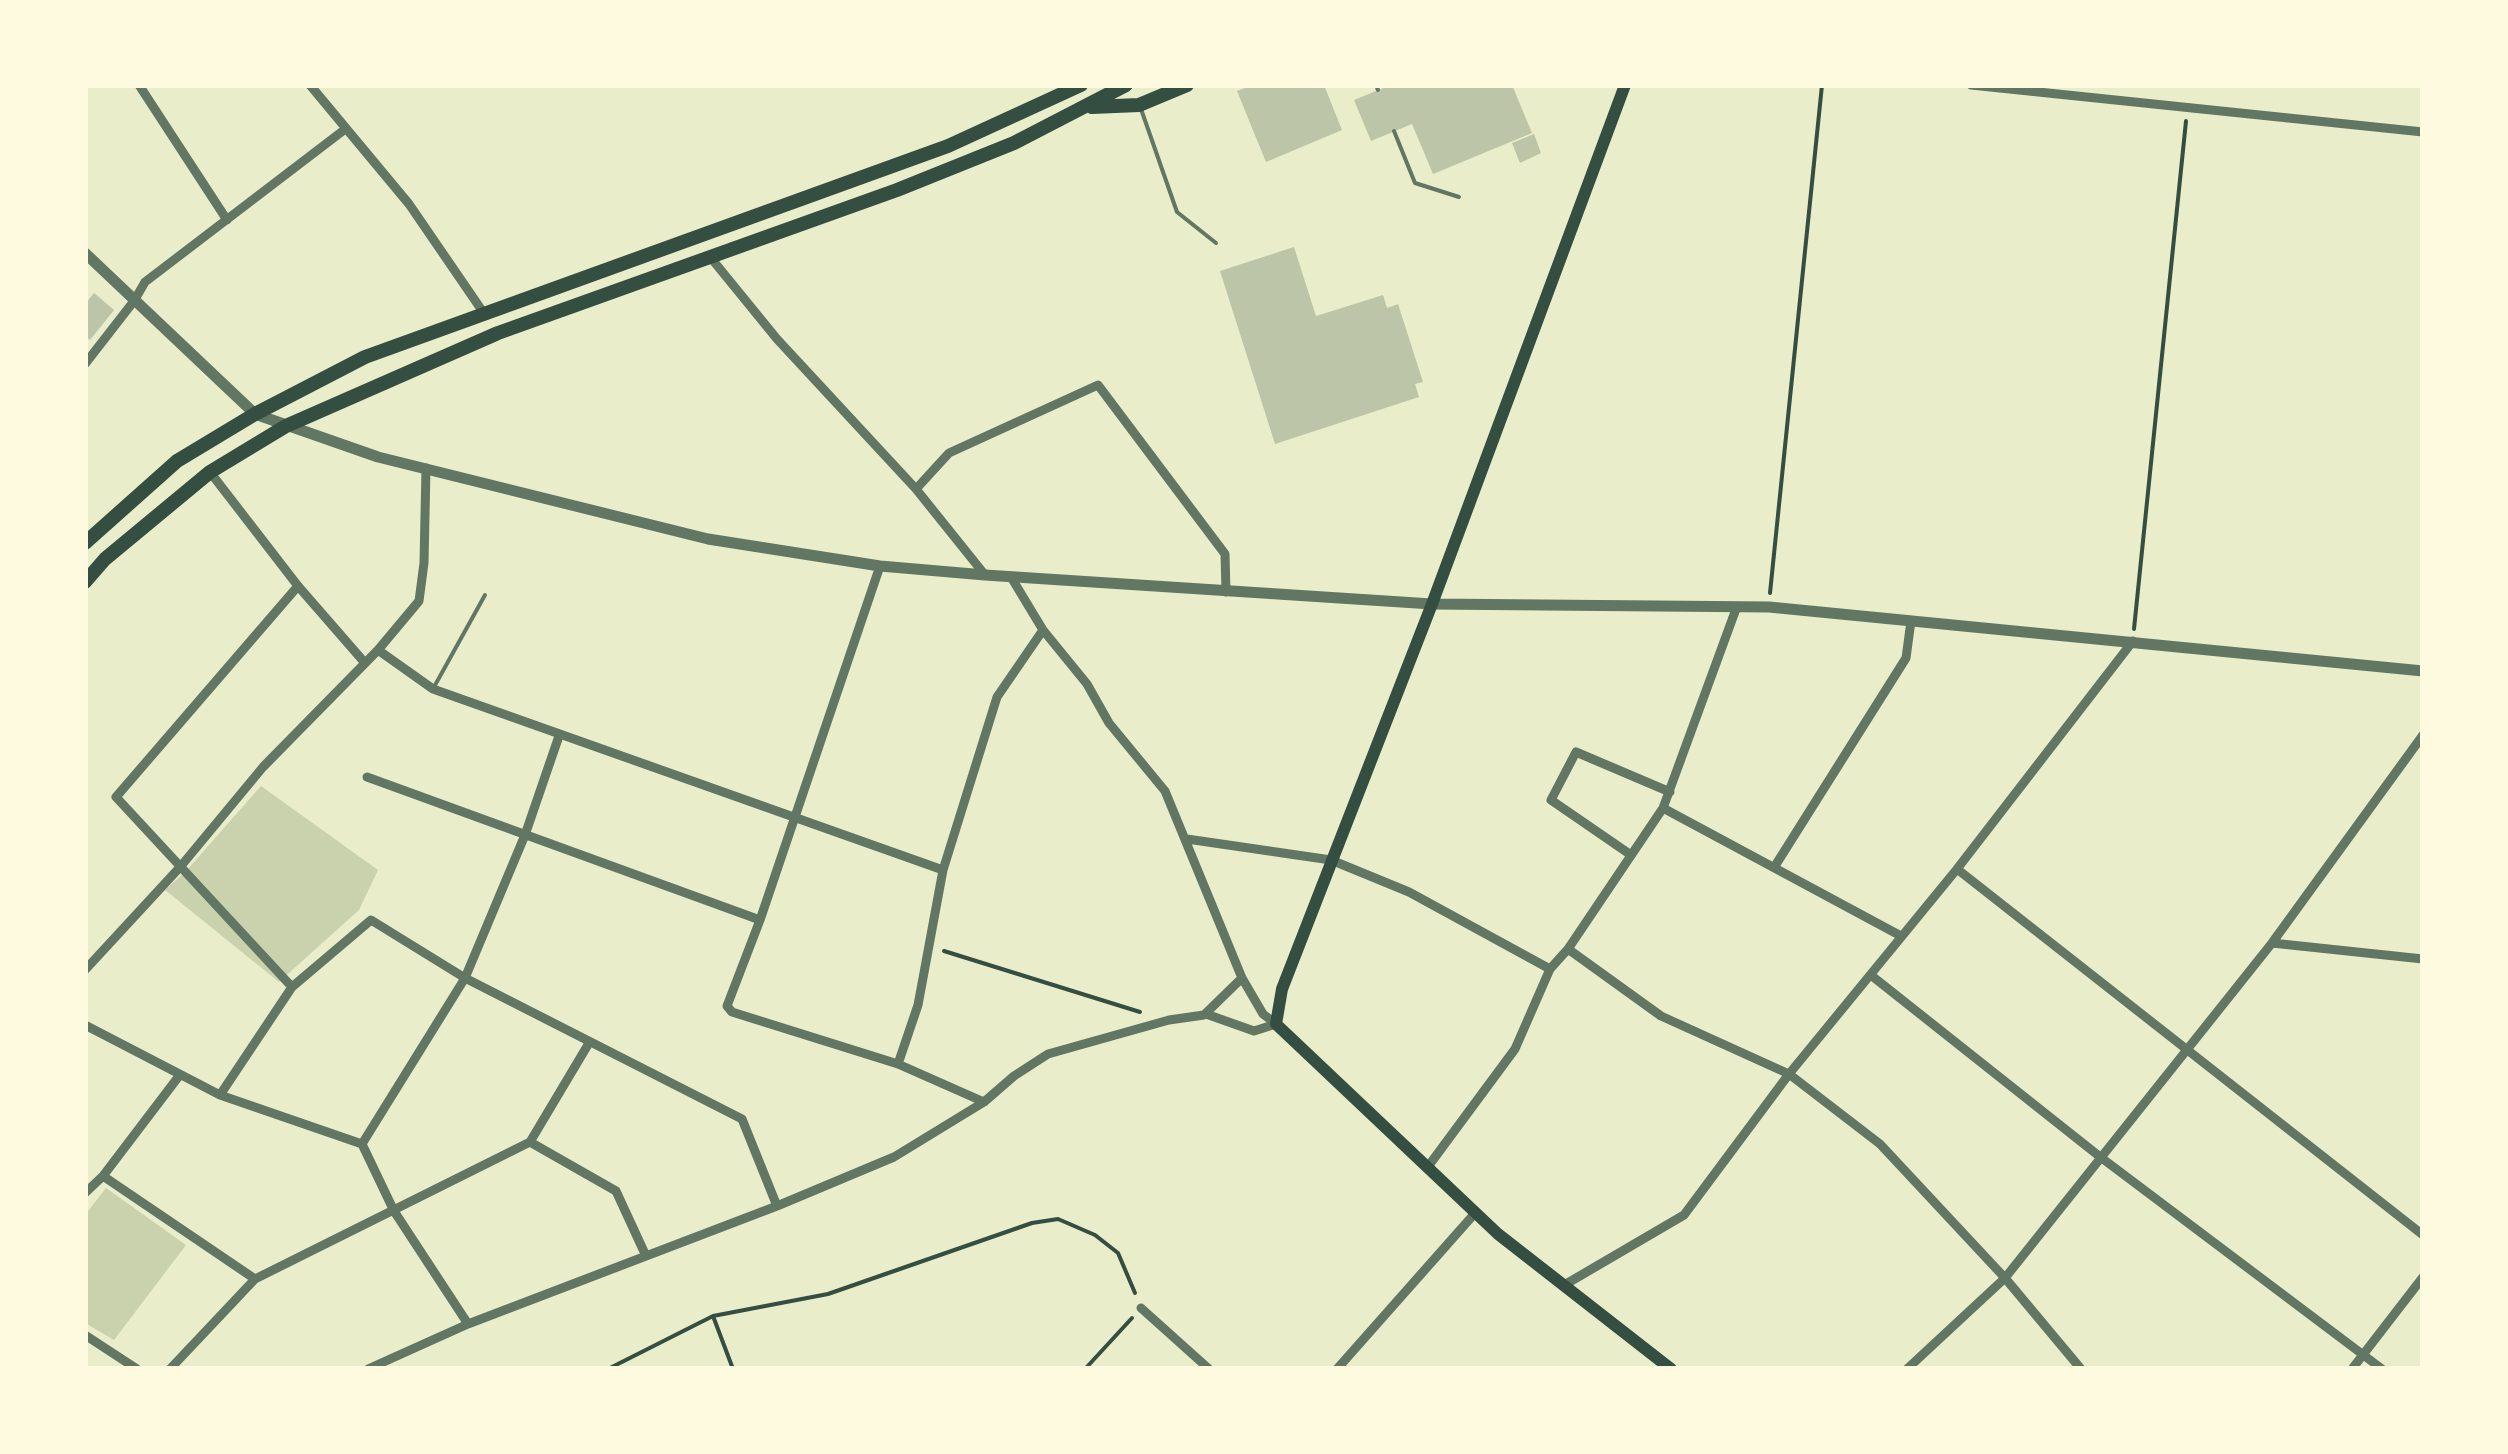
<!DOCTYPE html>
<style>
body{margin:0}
#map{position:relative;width:2508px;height:1454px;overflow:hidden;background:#e9edc9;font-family:"Golos Text",sans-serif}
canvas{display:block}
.frame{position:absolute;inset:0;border:88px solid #fefae0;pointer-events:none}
</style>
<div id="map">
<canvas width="2508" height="1454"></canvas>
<div class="frame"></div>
</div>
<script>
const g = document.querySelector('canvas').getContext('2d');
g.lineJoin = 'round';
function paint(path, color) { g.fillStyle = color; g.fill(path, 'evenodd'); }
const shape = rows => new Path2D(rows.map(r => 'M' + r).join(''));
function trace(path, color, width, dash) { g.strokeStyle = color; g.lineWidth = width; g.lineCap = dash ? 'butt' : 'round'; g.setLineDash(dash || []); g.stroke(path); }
paint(shape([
 [261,786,378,870,359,910,279,982,165,890,186,871],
 [106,1188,186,1245,114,1340,85,1323,85,1215]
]), '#cad2ad');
paint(shape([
 [1253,85,1324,85,1342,130,1266,162,1237,91],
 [1391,85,1512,85,1532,133,1433,174,1412,124,1371,141,1354,100],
 [1534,134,1541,153,1520,163,1512,143],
 [1294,247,1316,316,1383,295,1387,308,1398,304,1423,382,1415,384,1419,397,1275,444,1220,271],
 [94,293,114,310,90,340,85,336,85,304]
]), '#bcc5a7');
trace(shape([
 [1770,593,1822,85],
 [2134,629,2186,121],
 [944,951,1140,1012],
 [713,1316,733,1369],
 [608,1369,713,1316,828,1294,1032,1223,1058,1219,1095,1235,1118,1253,1135,1293],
 [1085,1369,1132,1318]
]), '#344e41', 4);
trace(shape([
 [1376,85,1378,90],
 [1141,109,1177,212,1216,243],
 [1394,131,1415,183,1459,197],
 [434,687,485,595]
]), '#617663', 4);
trace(shape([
 [139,85,227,220],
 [310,85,409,204,483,312],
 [1971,85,2423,132],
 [711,258,777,339,916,489,985,575],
 [85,364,134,301,145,282,344,130],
 [210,472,298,586,365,663],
 [916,489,949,453,1098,385,1225,554,1226,592],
 [880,566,760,920,727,1006,732,1012,898,1064,984,1102],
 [1011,577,1043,630,1087,684,1109,723,1165,791,1242,978,1263,1014,1276,1024],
 [378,650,433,689,943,870],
 [367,777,760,920],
 [1663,808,1901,936],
 [1187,839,1331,860,1409,892,1550,969],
 [1631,855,1551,800,1576,752,1670,792],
 [1775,866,1906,658,1911,621],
 [1957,869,2423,1235],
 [2272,943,2423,959],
 [1568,949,1661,1016,1789,1074,1880,1144,2005,1278,2081,1369],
 [85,970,181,866,263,767,378,650,419,601,424,563,426,468],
 [1872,976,2099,1156,2382,1369],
 [292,987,371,920,465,978,742,1119,777,1206],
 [1206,1014,1254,1031,1276,1024],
 [85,1025,220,1095,362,1144,394,1211,468,1324],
 [898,1064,918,1005,943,870,997,697,1043,630],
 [220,1095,292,987,116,797,298,586],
 [530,1142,616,1191,646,1256],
 [362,1144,465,978,525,835,559,736],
 [1427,1168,1515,1049,1550,969,1568,949,1663,808,1736,609],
 [103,1176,255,1279],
 [85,1193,103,1176,179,1076],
 [1566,1284,1684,1215,1789,1074,1957,869,2133,641],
 [1141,1308,1209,1369],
 [85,1335,137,1369],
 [170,1369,255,1279,530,1142,589,1043],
 [368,1369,468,1324,777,1206,894,1157,984,1102,1014,1076,1048,1054,1169,1020,1204,1015,1242,978],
 [1337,1369,1476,1212],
 [1907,1369,2005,1278,2272,943,2423,735],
 [2352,1369,2423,1277]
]), '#617663', 9);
trace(shape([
 [85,253,255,414,378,457,708,539,880,566,985,575,1432,604,1769,607,2423,671]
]), '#617663', 11);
trace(shape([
 [1625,85,1432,604,1282,989,1276,1024,1498,1234,1671,1369]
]), '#344e41', 12);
trace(shape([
 [1092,107,1139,105,1187,85],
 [85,543,177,461,255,414,365,357,948,146,1081,85],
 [85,582,105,559,210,472,286,426,498,333,897,190,1014,143,1126,85]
]), '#344e41', 14);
</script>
